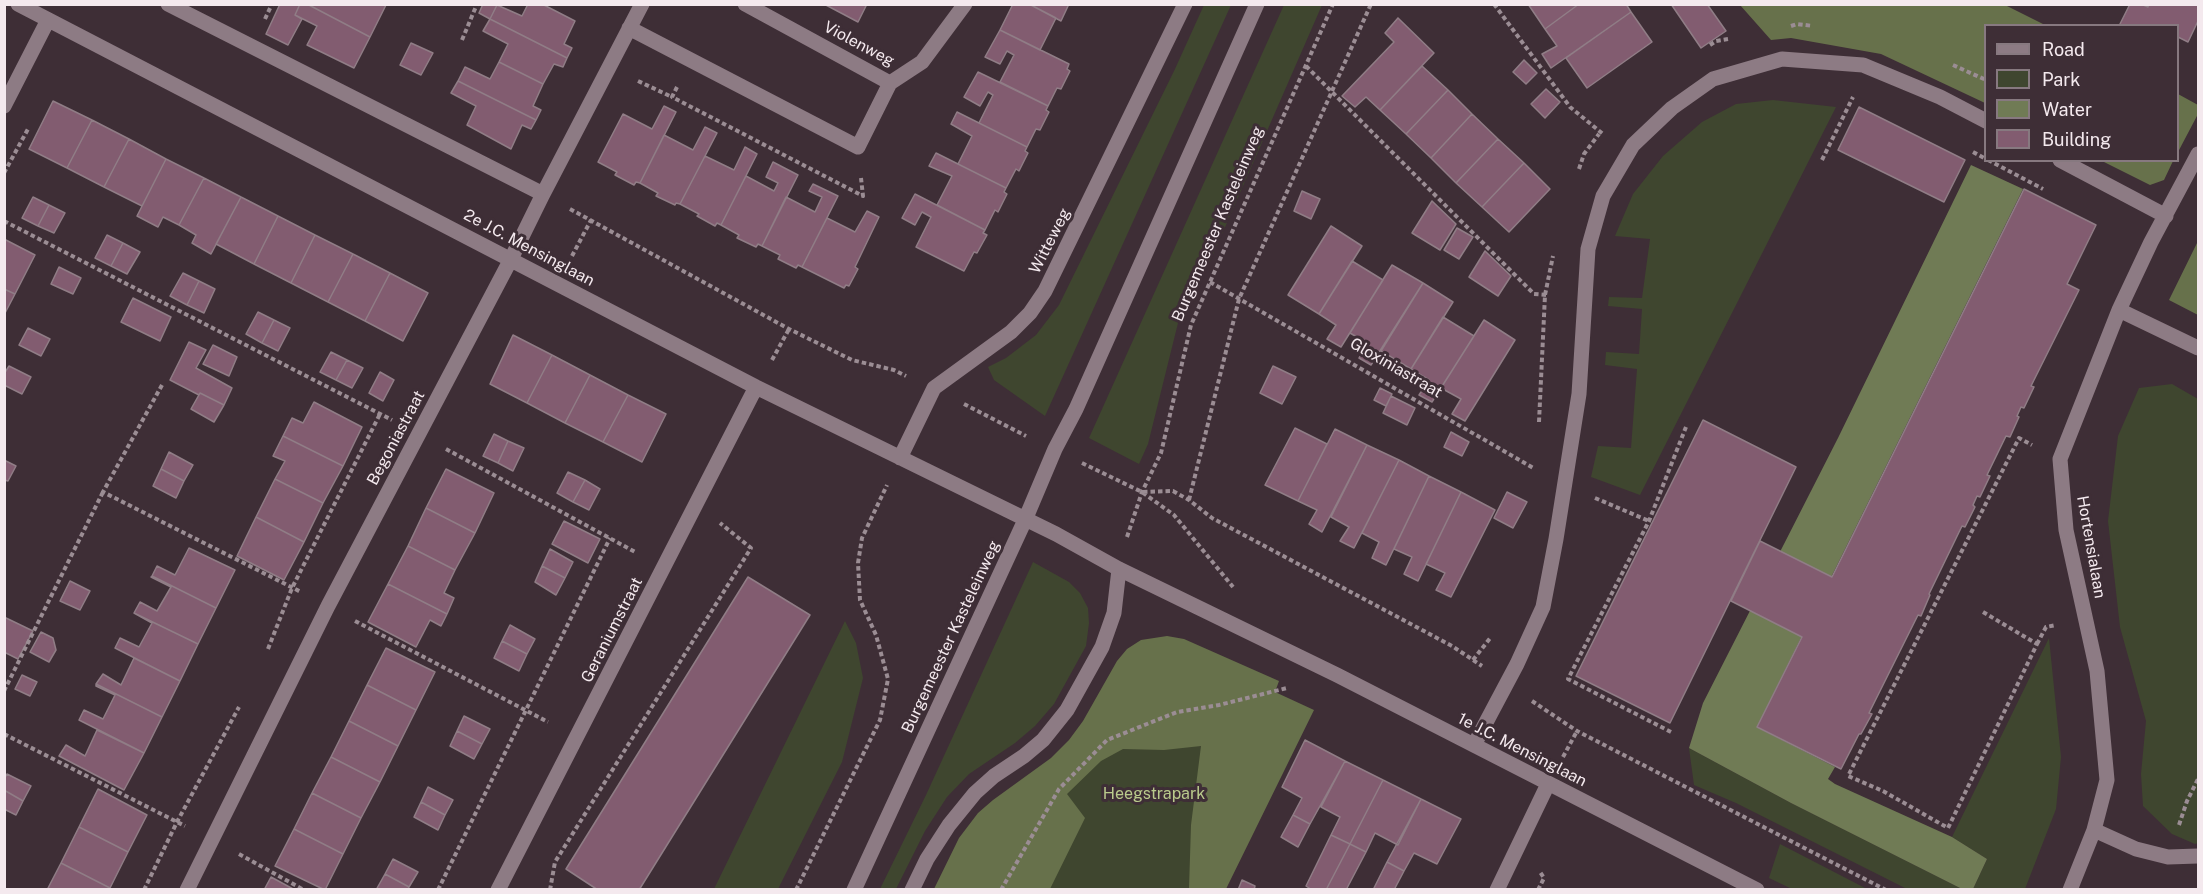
<!DOCTYPE html>
<style>
body{margin:0}
#map{position:relative;width:2203px;height:894px;overflow:hidden;background:#3e2e36;font-family:"Public Sans",sans-serif}
canvas{display:block}
.frame{position:absolute;inset:0;border:6px solid #f4e9ee;pointer-events:none}
.legend{position:absolute;left:1984px;top:24px;width:195px;height:138px;box-sizing:border-box;background:#3e2e36;border:2px solid #877980;margin:0;padding:8px 10px;list-style:none;font-size:18px;color:#f4e9ee}
.legend li{display:flex;align-items:center;gap:12px;height:30px}
.legend b{width:30px;border:2px solid #877980}
</style>
<div id="map">
<canvas width="2203" height="894"></canvas>
<div class="frame"></div>
<ul class="legend">
<li><b style="height:8px;background:#8d7b84"></b>Road</li>
<li><b style="height:16px;background:#3f462f"></b>Park</li>
<li><b style="height:16px;background:#707b55"></b>Water</li>
<li><b style="height:16px;background:#825c70"></b>Building</li>
</ul>
</div>
<script>
const g = document.querySelector('canvas').getContext('2d');
g.lineJoin = 'round';
function paint(path, color) { g.fillStyle = color; g.fill(path, 'evenodd'); }
const shape = rows => new Path2D(rows.map(r => 'M' + r).join(''));
function trace(path, color, width, dash) { g.strokeStyle = color; g.lineWidth = width; g.lineCap = dash ? 'butt' : 'round'; g.setLineDash(dash || []); g.stroke(path); }
function drawText(font, color, halo, rows, align = 'center') {
  g.font = font + ' "Public Sans",sans-serif'; g.lineWidth = 6; g.setLineDash([]); g.textBaseline = 'middle'; g.strokeStyle = halo; g.fillStyle = color; for (const [text, x, y, turn = 0] of rows) {
    g.save(); g.translate(x, y); g.rotate((+turn || 0) * Math.PI / 180); g.textAlign = isNaN(turn) ? turn : align; if (halo) g.strokeText(text, 0, 0); g.fillText(text, 0, 0); g.restore();
  }
}
paint(shape([
 [1204,5,1231,5,1045,416,994,380,988,367,1006,358,1036,335,1059,305,1175,69],
 [1284,5,1322,5,1212,257,1178,323,1148,444,1139,464,1089,438],
 [1773,100,1836,107,1640,495,1591,477,1598,446,1631,448,1637,369,1605,365,1606,352,1639,354,1642,309,1608,306,1609,297,1642,298,1650,239,1615,236,1633,194,1663,156,1702,122,1736,104],
 [2172,384,2198,399,2198,843,2195,844,2172,834,2143,806,2141,774,2146,721,2120,627,2108,521,2118,436,2139,388],
 [1033,562,1069,582,1080,593,1088,608,1089,623,1086,646,1054,704,1035,726,1015,743,969,774,947,797,925,831,896,889,880,889,926,795],
 [845,621,856,643,863,678,842,762,778,889,714,889],
 [2049,638,2061,757,2056,809,2025,889,1973,889,1987,859,1952,837],
 [1300,715,1213,889,965,890,1059,756],
 [1689,748,1791,803,1962,889,1907,889,1736,803,1694,785],
 [1780,844,1867,889,1792,889,1769,878]
]), '#3f462f');
paint(shape([
 [1740,5,2005,5,2045,25,1986,26,1985,103,1881,54,1791,38,1771,40],
 [2178,94,2198,105,2198,114,2178,152],
 [2102,161,2173,161,2164,180,2150,185],
 [2198,241,2198,315,2169,300],
 [1167,636,1184,639,1279,681,1275,692,1314,710,1226,889,1189,889,1191,825,1201,746,1164,750,1123,749,1101,761,1067,794,1085,818,1050,889,934,889,959,838,978,813,993,800,1051,758,1069,740,1083,721,1117,661,1127,649,1141,640]
]), '#67714b');
paint(shape([
 [1971,165,2023,189,1757,727,1835,767,1828,779,1835,784,1952,837,1987,859,1973,889,1962,889,1791,803,1689,748,1703,703,1838,438]
]), '#707b55');
const building = shape([
 [300,4,307,4,370,37,354,68,307,45,317,26,295,15,300,4],
 [300,4,295,15,302,19,288,45,266,34,280,4,300,4],
 [307,4,385,4,386,5,370,37,307,4],
 [483,4,497,5,490,19,479,13,483,4],
 [528,4,542,4,575,21,564,44,572,48,567,58,490,19,497,5,522,16,528,4],
 [824,4,867,4,858,22,824,4],
 [1013,4,1029,4,1056,18,1040,50,1000,30,1013,4],
 [1029,4,1069,4,1061,21,1029,4],
 [1528,4,1579,4,1545,29,1528,4],
 [1579,4,1626,4,1631,12,1551,68,1542,54,1557,46,1545,29,1579,4],
 [1671,4,1707,4,1726,31,1701,48,1671,4],
 [2130,4,2141,4,2148,7,2149,4,2196,4,2198,6,2198,21,2188,42,2178,37,2178,26,2119,26,2130,4],
 [1631,12,1652,42,1587,88,1566,58,1631,12],
 [1398,18,1434,53,1380,110,1366,97,1355,107,1342,96,1394,42,1385,33,1398,18],
 [490,19,567,58,563,67,554,64,543,84,499,62,508,44,483,31,490,19],
 [1000,30,1069,64,1067,69,1070,71,1061,89,1057,88,1048,106,1000,82,1014,55,1007,51,1000,64,985,57,1000,30],
 [411,43,433,53,421,75,400,65,411,43],
 [1524,60,1537,73,1526,84,1513,72,1524,60],
 [499,62,543,84,533,106,541,110,536,120,458,81,465,67,490,79,499,62],
 [1422,66,1448,90,1406,134,1380,110,1422,66],
 [978,72,1048,106,1046,110,1049,112,1040,130,1036,129,1027,147,979,123,993,95,988,92,980,106,964,97,978,72],
 [458,81,536,120,531,129,522,125,511,149,467,125,476,106,451,93,458,81],
 [1546,89,1560,102,1545,118,1531,104,1546,89],
 [1448,90,1472,114,1431,158,1406,134,1448,90],
 [53,101,92,120,67,168,29,149,53,101],
 [664,106,676,112,640,183,636,182,634,185,615,175,617,172,598,162,623,114,652,129,664,106],
 [1859,107,1965,160,1944,202,1838,150,1859,107],
 [957,112,1027,147,1025,151,1028,153,1019,171,1016,169,1006,188,958,164,972,136,951,124,957,112],
 [1472,114,1498,139,1456,183,1431,158,1472,114],
 [92,120,129,139,104,187,67,168,92,120],
 [705,127,717,133,680,204,676,203,675,205,656,196,658,193,640,183,664,135,693,150,705,127],
 [129,139,166,159,142,206,104,187,129,139],
 [1498,139,1524,163,1482,207,1456,183,1498,139],
 [745,147,757,154,721,225,717,223,715,226,697,216,699,214,680,204,705,156,734,170,745,147],
 [936,153,1006,188,1004,192,1007,194,998,212,995,210,985,230,937,205,952,176,929,166,936,153],
 [166,159,204,178,179,225,163,217,158,227,137,216,166,159],
 [773,162,798,175,762,246,758,244,756,247,737,238,739,235,721,225,746,176,774,191,778,183,766,177,773,162],
 [1524,163,1550,189,1509,232,1482,207,1524,163],
 [204,178,241,197,211,254,192,243,196,235,179,225,204,178],
 [813,184,838,196,802,267,798,265,796,268,778,259,780,255,762,246,786,197,815,212,822,197,809,191,813,184],
 [2024,189,2096,225,2067,284,2079,290,2031,386,2034,387,2024,408,2021,407,2017,416,2019,417,2010,437,2006,436,1987,475,1990,476,1980,497,1977,496,1973,505,1975,507,1965,527,1962,526,1929,594,1930,595,1921,616,1918,615,1869,713,1872,714,1861,734,1859,734,1841,769,1757,727,1802,637,1731,601,1760,541,1832,577,2024,189],
 [1302,191,1320,199,1311,219,1294,211,1302,191],
 [915,194,985,230,983,233,987,235,977,253,974,252,964,271,916,247,931,217,922,212,915,225,902,218,915,194],
 [33,197,49,205,38,226,22,218,33,197],
 [241,197,278,216,254,264,216,244,241,197],
 [1432,201,1456,224,1440,250,1412,233,1432,201],
 [49,205,65,213,54,233,38,226,49,205],
 [867,211,879,217,855,267,858,269,849,286,846,285,844,288,802,267,827,218,855,232,867,211],
 [278,216,315,235,291,283,254,264,278,216],
 [1331,226,1362,246,1319,314,1288,295,1331,226],
 [1457,228,1473,237,1459,259,1444,250,1457,228],
 [107,235,123,243,111,266,95,258,107,235],
 [315,235,353,254,328,302,291,283,315,235],
 [4,239,35,255,15,294,4,289,4,239],
 [123,243,140,252,127,274,111,266,123,243],
 [1485,251,1511,276,1498,296,1469,277,1485,251],
 [353,254,390,273,365,321,328,302,353,254],
 [1352,261,1383,280,1341,347,1327,339,1336,325,1319,314,1352,261],
 [1392,265,1423,283,1371,365,1359,358,1367,343,1350,333,1392,265],
 [59,267,81,278,73,294,51,284,59,267],
 [183,273,199,281,187,305,170,296,183,273],
 [390,273,428,293,403,341,365,321,390,273],
 [199,281,215,289,204,313,187,305,199,281],
 [1423,283,1453,302,1411,369,1381,351,1423,283],
 [4,289,15,294,4,315,4,289],
 [133,298,171,317,160,341,121,322,133,298],
 [258,312,274,320,262,343,246,334,258,312],
 [1443,317,1474,336,1432,402,1419,395,1429,380,1411,369,1443,317],
 [274,320,290,328,278,351,262,343,274,320],
 [1484,320,1515,340,1465,421,1452,414,1461,399,1441,388,1484,320],
 [28,328,50,339,41,356,19,345,28,328],
 [513,335,552,355,527,403,490,384,513,335],
 [189,342,206,350,196,368,232,388,224,405,200,393,199,395,170,380,189,342],
 [213,345,237,357,229,376,203,364,213,345],
 [331,352,347,360,336,380,320,372,331,352],
 [552,355,590,375,565,423,527,403,552,355],
 [347,360,363,368,352,388,336,380,347,360],
 [9,366,31,377,22,394,4,385,4,374,9,366],
 [1273,366,1296,377,1282,404,1260,393,1273,366],
 [380,372,394,380,383,401,369,393,380,372],
 [590,375,628,395,603,442,565,423,590,375],
 [1380,388,1392,394,1386,406,1374,400,1380,388],
 [200,393,224,405,214,422,191,409,200,393],
 [628,395,666,414,642,462,603,442,628,395],
 [1391,396,1415,408,1407,425,1383,413,1391,396],
 [314,402,362,427,343,466,283,436,292,418,303,423,314,402],
 [1703,420,1796,467,1670,723,1576,676,1703,420],
 [1295,428,1327,444,1298,501,1265,485,1295,428],
 [1335,429,1367,445,1322,532,1309,524,1317,510,1298,501,1335,429],
 [1451,432,1469,442,1462,456,1444,447,1451,432],
 [494,434,508,441,498,463,483,456,494,434],
 [283,436,343,466,323,503,275,479,285,461,273,456,283,436],
 [508,441,524,448,513,471,498,463,508,441],
 [1367,445,1399,460,1354,548,1340,541,1349,527,1331,517,1367,445],
 [169,452,193,465,184,481,161,469,169,452],
 [4,460,16,466,8,481,4,480,4,460],
 [1399,460,1429,476,1386,565,1372,558,1379,542,1362,533,1399,460],
 [161,469,184,481,176,498,153,486,161,469],
 [446,469,494,493,475,533,426,508,446,469],
 [568,472,585,480,573,502,557,493,568,472],
 [1429,476,1461,492,1418,581,1404,574,1412,557,1394,549,1429,476],
 [275,479,323,503,304,542,256,517,275,479],
 [585,480,600,489,589,510,573,502,585,480],
 [1461,492,1495,510,1451,597,1436,590,1445,573,1426,564,1461,492],
 [1507,492,1527,502,1513,528,1494,518,1507,492],
 [426,508,475,533,455,570,408,546,426,508],
 [256,517,304,542,284,580,237,556,256,517],
 [564,521,600,539,588,563,552,544,564,521],
 [408,546,455,570,444,593,454,598,447,614,388,584,408,546],
 [189,548,235,570,216,608,152,576,157,566,175,575,189,548],
 [550,549,573,562,565,578,542,566,550,549],
 [542,566,565,578,556,595,535,582,542,566],
 [152,576,216,608,198,644,134,613,140,602,157,611,171,587,151,577,152,576],
 [748,577,810,615,639,890,598,890,566,869,748,577],
 [70,581,90,591,80,610,60,601,70,581],
 [388,584,447,614,441,626,430,620,416,647,368,622,388,584],
 [134,613,198,644,180,681,115,648,120,638,139,647,152,623,134,613],
 [4,617,33,631,18,659,4,652,4,617],
 [510,625,535,639,527,654,502,641,510,625],
 [41,632,53,638,56,650,49,662,30,652,41,632],
 [502,641,527,654,519,671,494,658,502,641],
 [386,648,435,672,416,710,367,685,386,648],
 [134,658,180,681,162,717,96,684,103,674,121,685,134,658],
 [22,675,37,682,30,696,15,689,22,675],
 [96,684,162,717,144,753,79,720,84,710,103,719,115,695,96,686,96,684],
 [367,685,416,710,398,746,349,721,367,685],
 [464,716,490,729,482,744,457,731,464,716],
 [349,721,398,746,380,782,331,757,349,721],
 [97,730,144,753,124,790,59,756,66,745,85,756,97,730],
 [457,731,482,744,474,759,450,746,457,731],
 [1305,740,1345,761,1310,824,1293,815,1302,798,1282,787,1305,740],
 [331,757,380,782,361,818,312,793,331,757],
 [1345,761,1383,780,1350,844,1331,835,1340,817,1321,807,1345,761],
 [7,774,31,786,23,801,4,790,4,779,7,774],
 [1383,780,1421,799,1398,845,1375,833,1366,852,1350,844,1383,780],
 [428,787,453,800,445,815,421,802,428,787],
 [98,789,147,815,128,852,79,827,98,789],
 [4,790,23,801,16,815,4,809,4,790],
 [312,793,361,818,343,854,294,829,312,793],
 [1421,799,1461,819,1437,864,1414,853,1404,871,1387,862,1421,799],
 [421,802,445,815,438,830,414,817,421,802],
 [1293,815,1310,824,1298,847,1281,837,1293,815],
 [79,827,128,852,110,888,61,863,79,827],
 [294,829,343,854,325,890,275,866,294,829],
 [1331,835,1350,844,1326,890,1312,890,1306,886,1331,835],
 [1350,844,1366,852,1346,890,1326,890,1350,844],
 [393,859,418,872,409,887,385,874,393,859],
 [1387,862,1404,871,1394,890,1373,890,1387,862],
 [61,863,110,888,109,890,47,890,61,863],
 [385,874,409,887,408,890,376,890,385,874],
 [271,877,295,890,264,890,271,877],
 [1242,880,1255,886,1254,890,1238,890,1242,880]
]);
paint(building, '#825c70');
trace(building, '#907d86', 1.5);
trace(shape([
 [1494,4,1570,107,1603,134],
 [265,19,272,4],
 [1791,26,1797,24,1813,26],
 [462,40,477,4],
 [1710,45,1716,41,1728,39],
 [1953,65,1986,80],
 [1306,66,1534,294,1547,295],
 [638,81,672,97],
 [677,87,672,97,863,196,861,178],
 [1973,152,1986,159],
 [1822,160,1853,97],
 [1988,160,2043,189],
 [1579,169,1584,154,1599,134],
 [4,173,28,129],
 [570,209,789,329,852,360,894,370,906,376],
 [4,221,392,420],
 [572,256,591,220],
 [1210,282,1535,469],
 [772,360,789,329],
 [162,385,103,492,301,592],
 [964,404,1026,436],
 [1539,422,1545,295,1553,256],
 [446,449,637,553],
 [1082,463,1142,492,1174,515,1233,587],
 [1143,492,1173,491,1189,500,1212,518,1452,646,1482,666],
 [1595,498,1649,521],
 [1189,500,1239,299,1371,4],
 [1127,537,1142,492,1161,453,1191,325,1333,4],
 [1983,612,2037,644,1948,828,1883,791,1848,776,2019,438,2032,445],
 [355,621,548,722],
 [2037,644,2046,627,2056,625],
 [268,649,292,588,380,414],
 [1473,660,1491,637],
 [4,691,103,492],
 [1532,701,1577,731,1886,890],
 [1671,732,1568,679,1649,521,1686,427],
 [4,734,185,826],
 [1563,757,1577,731],
 [2179,825,2187,801,2198,779],
 [239,854,304,890],
 [144,890,177,822,239,707],
 [438,890,610,538],
 [550,890,555,862,751,548,720,523],
 [796,890,880,720,888,679,876,635,860,600,858,563,862,538,887,485],
 [1001,890,1059,789,1107,740,1177,712,1219,705,1287,688],
 [1538,890,1544,878,1540,872]
]), '#9b8d94', 4, [4.5, 3]);
trace(shape([
 [18,4,756,387,1056,534,1119,569,1337,675,1757,890],
 [168,4,543,194],
 [745,4,890,83,922,62,965,4],
 [629,28,858,147,890,83],
 [4,106,48,20],
 [2060,160,2166,216],
 [2119,310,2198,348],
 [900,458,934,388,1011,332,1030,313,1045,291,1185,4],
 [1474,745,1517,664,1543,607,1556,539,1579,394,1588,249,1603,196,1633,145,1672,108,1713,79,1782,59,1863,65,1940,97,1986,121],
 [2094,830,2136,849,2168,857,2198,856],
 [187,890,328,606,511,259,543,194,642,4],
 [498,890,756,387],
 [854,890,1025,520,1055,449,1076,409,1257,4],
 [912,890,927,859,949,825,975,793,994,776,1024,756,1043,740,1067,710,1102,647,1114,613,1119,569],
 [1497,890,1548,784],
 [2070,890,2094,830,2107,780,2097,671,2066,530,2060,459,2119,310,2151,242,2198,154]
]), '#8d7b84', 15);
drawText('16px', '#f4e9ee', '#3e2e36', [
 ["Violenweg",859,44,28],
 ["Burgemeester Kasteleinweg",1218,224,-67],
 ["Witteweg",1050,241,-63],
 ["2e J.C. Mensinglaan",529,248,28],
 ["Gloxiniastraat",1396,368,30],
 ["Begoniastraat",396,438,-62],
 ["Hortensialaan",2091,547,80],
 ["Geraniumstraat",612,630,-63],
 ["Burgemeester Kasteleinweg",951,637,-65],
 ["1e J.C. Mensinglaan",1522,750,27]
]);
drawText('16px', '#bacb8c', '#3e2e36', [
 ["Heegstrapark",1154,794]
]);
</script>
